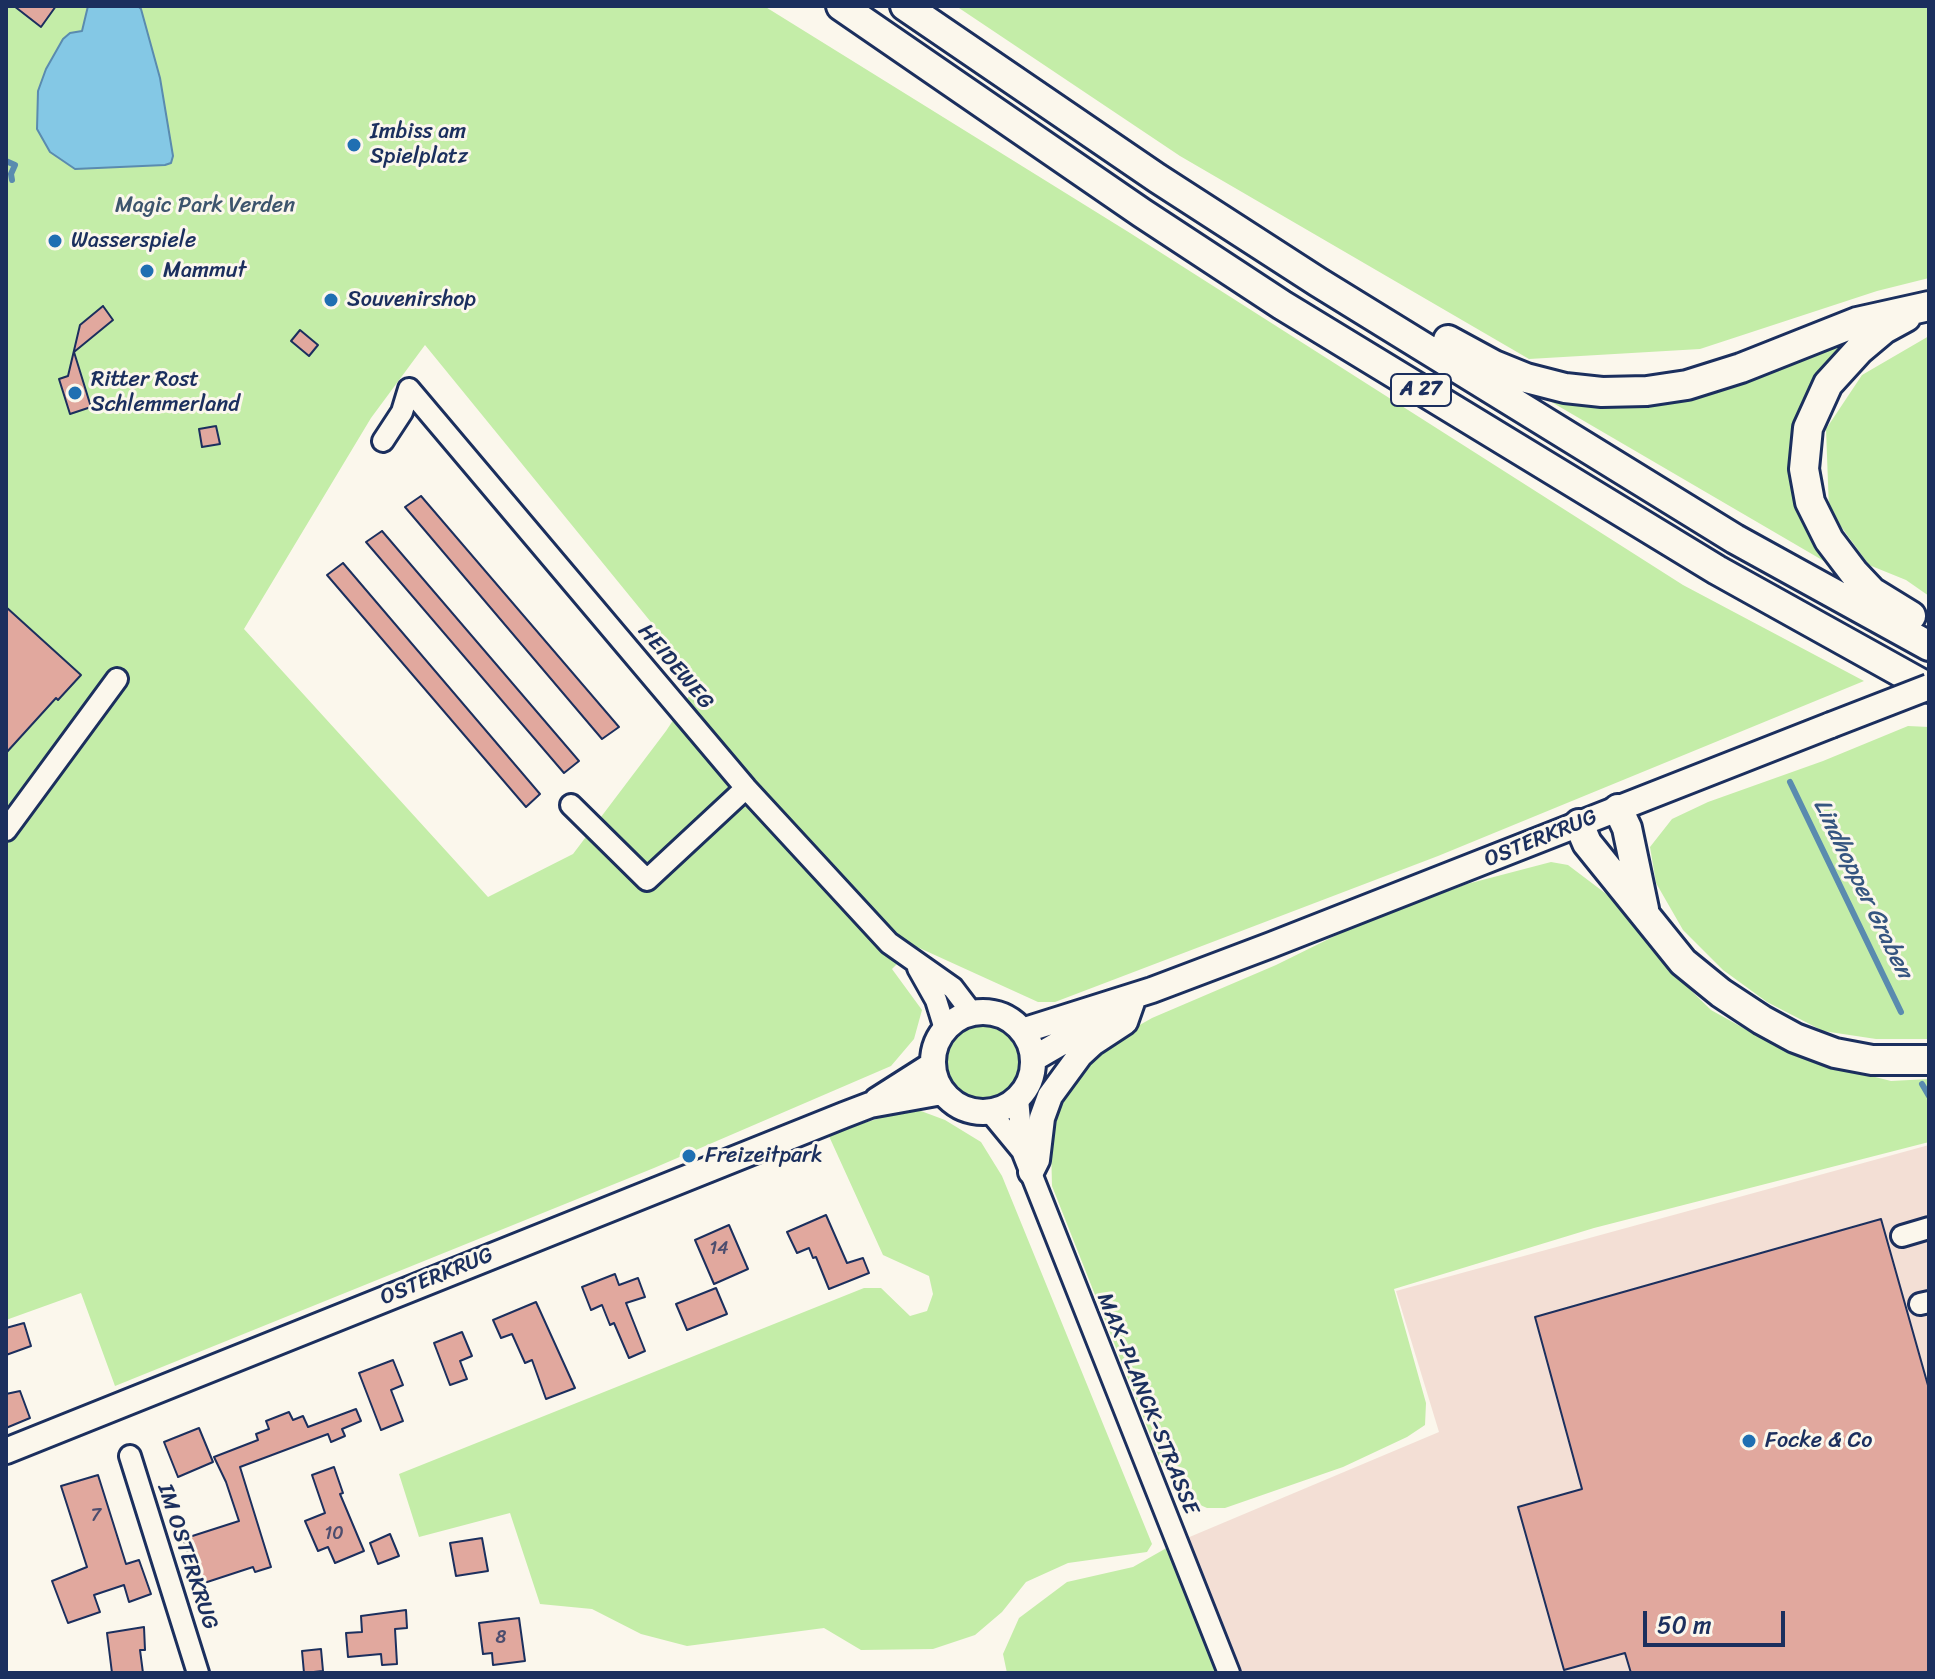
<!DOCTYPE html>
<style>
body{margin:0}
#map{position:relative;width:1935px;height:1679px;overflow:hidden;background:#fbf7ec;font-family:Sriracha,sans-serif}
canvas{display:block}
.frame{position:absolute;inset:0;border:8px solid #1b2f5e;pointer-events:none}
.scale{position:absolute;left:1643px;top:1611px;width:142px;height:36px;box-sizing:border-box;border:4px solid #1b2f5e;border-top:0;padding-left:10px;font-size:24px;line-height:28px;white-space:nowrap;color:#1b2f5e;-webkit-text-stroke:6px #fbf7ec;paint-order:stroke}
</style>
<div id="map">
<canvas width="1935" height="1679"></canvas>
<div class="frame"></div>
<div class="scale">50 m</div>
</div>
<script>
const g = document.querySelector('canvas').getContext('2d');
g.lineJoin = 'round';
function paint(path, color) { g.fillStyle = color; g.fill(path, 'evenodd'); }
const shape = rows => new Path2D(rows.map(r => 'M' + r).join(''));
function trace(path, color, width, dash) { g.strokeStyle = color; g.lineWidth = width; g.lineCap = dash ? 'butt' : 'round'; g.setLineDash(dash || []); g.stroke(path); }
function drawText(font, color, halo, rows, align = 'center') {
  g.font = font + ' Sriracha,sans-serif'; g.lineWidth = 6; g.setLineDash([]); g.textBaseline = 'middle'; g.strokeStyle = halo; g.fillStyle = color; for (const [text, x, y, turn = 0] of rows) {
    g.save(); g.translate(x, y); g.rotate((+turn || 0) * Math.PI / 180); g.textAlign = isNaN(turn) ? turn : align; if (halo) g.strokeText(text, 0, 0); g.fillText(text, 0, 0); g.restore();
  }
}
paint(shape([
 [1929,1145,1929,1673,1234,1673,1180,1541,1439,1432,1396,1291]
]), '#f3dfd5');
paint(shape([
 [6,6,764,6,1130,233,1683,585,1864,681,1438,856,1055,1002,1038,1002,915,946,892,969,922,1010,914,1039,891,1066,654,1168,115,1386,81,1293,6,1320],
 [425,345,699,681,666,731,573,854,488,897,244,629,371,418],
 [956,6,1929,6,1929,278,1877,291,1700,349,1529,359,1180,156],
 [1860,334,1807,400,1829,564,1536,393,1618,398],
 [1929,336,1929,596,1906,580,1869,565,1829,510,1826,429,1862,375],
 [1908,726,1929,727,1929,1039,1876,1039,1823,1031,1767,1002,1723,970,1683,930,1656,883,1650,847,1672,819,1708,802,1823,761],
 [1551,862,1568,865,1609,896,1659,959,1711,1010,1765,1040,1816,1062,1891,1081,1929,1079,1929,1142,1594,1228,1394,1289,1426,1403,1425,1425,1407,1437,1343,1467,1225,1508,1207,1508,1191,1501,1161,1462,1052,1186,1051,1145,1055,1116,1065,1090,1083,1067,1108,1043,1152,1018,1276,965,1357,925,1467,884],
 '944 1063a39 39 0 1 1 78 0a39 39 0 1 1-78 0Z',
 [913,1108,945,1120,981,1142,1002,1176,1152,1544,1147,1552,1068,1563,1026,1582,1002,1612,975,1635,933,1649,861,1650,824,1628,687,1646,641,1634,592,1609,540,1604,510,1513,419,1537,399,1474,864,1288,881,1288,910,1316,927,1311,933,1294,929,1276,883,1255,828,1134],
 [1170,1546,1224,1673,1007,1673,1003,1654,1019,1618,1067,1582,1133,1567]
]), '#c4eda8');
const water = shape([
 [88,6,138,6,141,9,160,78,173,156,171,163,165,165,75,169,50,152,37,129,38,91,46,69,63,39,70,33,82,31,88,6]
]);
paint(water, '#84c8e5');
trace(water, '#5a8baf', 2);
trace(shape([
 [6,161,15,165,11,174,12,180],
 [1790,782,1901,1012],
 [1922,1084,1929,1096]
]), '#5a8baf', 6);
const building = shape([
 [14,6,56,6,41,27,14,6],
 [103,306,113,320,74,352,91,407,70,414,59,379,68,376,80,325,103,306],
 [300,330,318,345,309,356,291,341,300,330],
 [216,426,220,444,202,447,199,429,216,426],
 [421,496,619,727,602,739,405,507,421,496],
 [382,531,579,761,564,773,366,542,382,531],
 [343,563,540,794,526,807,327,575,343,563],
 [6,607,81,675,58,700,56,698,6,753,6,607],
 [826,1215,847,1263,863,1258,869,1273,829,1289,816,1257,813,1258,809,1248,797,1253,787,1232,826,1215],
 [1881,1219,1929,1389,1929,1673,1631,1673,1625,1653,1564,1670,1518,1507,1582,1489,1535,1317,1881,1219],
 [729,1225,748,1269,714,1284,695,1240,729,1225],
 [615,1274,619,1285,638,1278,645,1297,626,1303,645,1351,629,1358,614,1323,610,1325,602,1305,591,1310,582,1287,615,1274],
 [716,1288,727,1314,687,1330,676,1304,716,1288],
 [536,1302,575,1388,546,1399,532,1360,525,1363,512,1334,501,1338,493,1320,536,1302],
 [24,1323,31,1346,6,1355,6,1328,24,1323],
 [462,1332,472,1356,460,1361,467,1379,450,1385,434,1343,462,1332],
 [393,1360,403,1385,391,1390,403,1421,381,1430,359,1373,393,1360],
 [20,1391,30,1418,6,1428,6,1394,20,1391],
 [356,1409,361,1421,342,1429,345,1436,331,1442,328,1434,240,1467,271,1567,255,1572,253,1567,198,1585,183,1539,239,1521,226,1482,214,1457,258,1440,256,1434,269,1429,266,1421,289,1412,293,1420,303,1416,308,1427,356,1409],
 [199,1428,213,1462,178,1477,164,1442,199,1428],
 [334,1467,343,1493,340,1494,364,1551,335,1563,328,1547,318,1551,305,1521,325,1513,312,1475,334,1467],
 [98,1475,126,1564,139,1560,151,1594,129,1602,124,1585,94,1595,100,1612,68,1623,52,1581,87,1567,61,1486,98,1475],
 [390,1534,399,1556,378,1564,370,1543,390,1534],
 [482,1538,488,1571,456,1576,450,1543,482,1538],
 [406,1610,407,1628,395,1629,397,1664,382,1665,381,1654,348,1657,346,1633,362,1632,361,1616,406,1610],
 [519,1618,525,1661,493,1665,492,1653,483,1654,479,1623,519,1618],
 [144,1627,145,1650,140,1650,143,1673,112,1673,107,1633,144,1627],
 [321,1649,323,1671,304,1673,302,1651,321,1649]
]);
paint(building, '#e1a89e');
trace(building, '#1b2f5e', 2);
const minor = shape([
 [409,389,746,788,889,943,953,988,972,1013],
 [383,441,402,412,409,389],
 [571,805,647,880,746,788],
 [6,830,117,679],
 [918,968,936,1000,945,1029],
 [1018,1099,1023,1153,1229,1673],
 [990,1112,1023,1152],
 [1902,1236,1929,1228],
 [1920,1304,1929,1302],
 [130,1456,198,1673]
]);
const major = shape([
 '933 1062a50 50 0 1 1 100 0a50 50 0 1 1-100 0Z',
 [1022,1031,1152,990,1271,945,1831,725],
 [1033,1059,1107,1016],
 [877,1100,932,1065],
 [1031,1172,1037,1160,1042,1118,1050,1096,1080,1055,1093,1043,1125,1022,1132,1002],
 [6,1451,844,1115,870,1105,942,1092]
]);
const highway = shape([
 [841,6,1142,213,1282,305,1717,570,1929,688],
 [905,6,1157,178,1318,282,1735,539,1929,646],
 [1906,317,1884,329,1859,350,1828,384,1808,428,1804,469,1810,502,1829,540,1854,573,1872,592,1911,616],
 [1448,340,1494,365,1526,378,1565,388,1602,392,1647,391,1687,385,1741,368,1857,322,1929,306],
 [1618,809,1627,828,1644,909],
 [1579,824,1587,843,1683,962,1721,993,1762,1020,1795,1038,1835,1053,1872,1060,1929,1060]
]);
trace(minor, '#1b2f5e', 26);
trace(major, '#1b2f5e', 30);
trace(highway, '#1b2f5e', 34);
trace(minor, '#fbf7ec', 20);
trace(major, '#fbf7ec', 24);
trace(highway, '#fbf7ec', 28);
const majorBridge = shape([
 [1831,725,1929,687]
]);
trace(majorBridge, '#1b2f5e', 30, []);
trace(majorBridge, '#fbf7ec', 24);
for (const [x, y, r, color] of [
 [354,145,8,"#1f6fb2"],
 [55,241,8,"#1f6fb2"],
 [147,271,8,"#1f6fb2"],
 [331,300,8,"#1f6fb2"],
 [75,393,8,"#1f6fb2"],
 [689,1156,8,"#1f6fb2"],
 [1749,1441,8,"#1f6fb2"]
]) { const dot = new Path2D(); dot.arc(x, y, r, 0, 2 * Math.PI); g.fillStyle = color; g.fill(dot); trace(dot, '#fbf7ec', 3); }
drawText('18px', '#4c4d6e', null, [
 ["14",719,1249],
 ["7",96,1516],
 ["10",334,1534],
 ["8",501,1638]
]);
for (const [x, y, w] of [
 [1421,390,60]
]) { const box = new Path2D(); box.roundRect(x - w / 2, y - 16, w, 32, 6); g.fillStyle = '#fbf7ec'; g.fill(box); trace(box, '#1b2f5e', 2); }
drawText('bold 20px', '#1b2f5e', null, [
 ["A 27",1421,390]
]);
drawText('22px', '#1b2f5e', '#fbf7ec', [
 ["Imbiss am",370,132],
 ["Spielplatz",370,157],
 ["Wasserspiele",71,241],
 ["Mammut",163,271],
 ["Souvenirshop",347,300],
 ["Ritter Rost",91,380],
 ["Schlemmerland",91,405],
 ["Freizeitpark",705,1156],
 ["Focke & Co",1765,1441]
], 'left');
drawText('22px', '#3d556d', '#fbf7ec', [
 ["Magic Park Verden",205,206]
]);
drawText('22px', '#1b2f5e', '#fbf7ec', [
 ["HEIDEWEG",675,667,50],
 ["OSTERKRUG",1541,839,-22],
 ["OSTERKRUG",437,1277,-22],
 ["MAX-PLANCK-STRASSE",1147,1404,68],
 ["IM OSTERKRUG",187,1557,72]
]);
drawText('italic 24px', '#355580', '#fbf7ec', [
 ["Lindhopper Graben",1862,889,64]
]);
</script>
